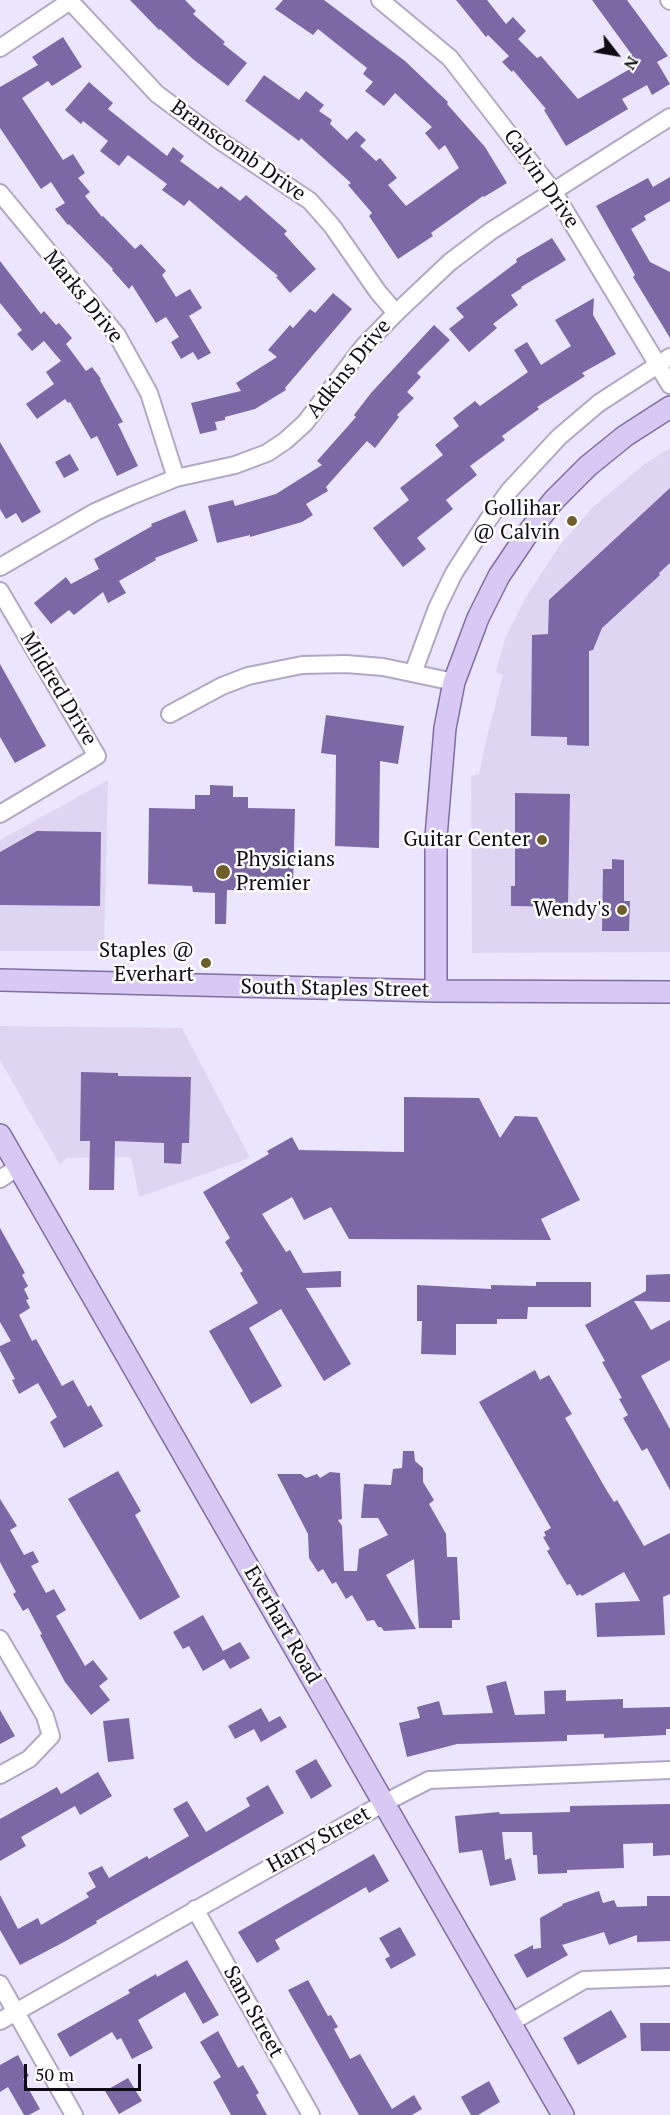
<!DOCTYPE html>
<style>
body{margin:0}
#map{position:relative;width:670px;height:2115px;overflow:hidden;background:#ece5fe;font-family:"PT Serif",serif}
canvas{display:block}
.north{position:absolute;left:586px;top:24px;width:60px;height:60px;-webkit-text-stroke:4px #fff;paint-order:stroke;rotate:121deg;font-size:16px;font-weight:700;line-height:24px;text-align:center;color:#0e0b15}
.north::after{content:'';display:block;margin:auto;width:21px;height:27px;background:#0e0b15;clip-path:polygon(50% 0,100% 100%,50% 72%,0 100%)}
.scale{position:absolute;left:24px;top:2064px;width:117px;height:27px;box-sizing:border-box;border:3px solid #0e0b15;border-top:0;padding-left:8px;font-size:18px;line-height:21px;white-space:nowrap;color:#0e0b15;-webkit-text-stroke:4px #fff;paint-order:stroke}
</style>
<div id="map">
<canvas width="670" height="2115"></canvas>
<div class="north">N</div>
<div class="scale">50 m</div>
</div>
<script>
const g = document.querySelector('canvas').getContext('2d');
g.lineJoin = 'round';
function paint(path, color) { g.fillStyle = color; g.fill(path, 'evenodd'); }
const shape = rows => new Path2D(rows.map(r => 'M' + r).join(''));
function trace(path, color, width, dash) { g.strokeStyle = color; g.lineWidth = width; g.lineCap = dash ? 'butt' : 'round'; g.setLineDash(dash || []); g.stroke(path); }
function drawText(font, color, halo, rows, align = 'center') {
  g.font = font + ' "PT Serif",serif'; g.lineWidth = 5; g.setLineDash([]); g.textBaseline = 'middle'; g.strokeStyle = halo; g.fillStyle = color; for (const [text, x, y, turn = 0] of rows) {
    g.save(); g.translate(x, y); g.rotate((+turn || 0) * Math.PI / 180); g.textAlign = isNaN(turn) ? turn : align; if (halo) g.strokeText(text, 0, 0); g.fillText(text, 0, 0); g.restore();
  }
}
paint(shape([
 [670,448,670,952,472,953,471,776,479,774,487,737,503,675,496,672,505,638,526,597,560,545,593,507,646,463],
 [108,780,104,951,0,951,0,840],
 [0,1026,182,1028,250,1158,139,1197,131,1157,66,1158,60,1165,0,1060]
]), '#ddd5f2');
paint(shape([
 [130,0,185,0,196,11,193,14,225,42,223,44,247,63,228,86,194,60,160,29,159,30],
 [283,0,324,0,405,61,448,102,447,104,485,147,507,183,484,197,483,196,431,233,433,236,398,259,369,216,372,213,348,185,351,183,301,138,299,141,245,101,264,75,299,100,306,91,324,105,319,111,332,120,330,124,347,140,356,131,366,140,360,146,376,161,380,158,397,178,388,185,406,206,459,168,445,145,439,150,425,133,432,127,395,93,384,106,365,91,373,82,363,74,367,68,318,29,313,35,275,9],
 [456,0,487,0,506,24,513,17,526,31,518,39,537,58,541,56,578,99,635,66,630,56,632,55,592,0,627,0,668,56,657,62,670,84,652,95,647,85,622,99,628,109,566,146,544,110,546,109,513,70,512,72,502,62,509,56,488,35,486,37],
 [63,37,82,67,52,86,48,81,22,98,63,160,73,154,85,173,78,178,90,192,85,196,102,217,103,216,135,249,141,244,166,271,162,275,176,297,190,289,202,308,189,316,211,353,198,360,193,352,181,359,171,342,179,337,166,317,156,323,132,285,129,289,112,270,113,269,69,224,68,225,55,209,65,203,51,182,41,189,0,128,0,87,38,65,32,57],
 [89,82,113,103,108,109,167,156,173,147,184,156,180,161,218,189,221,186,240,201,246,195,287,231,284,234,316,269,290,293,276,277,278,276,189,200,184,206,162,190,167,184,128,155,119,166,100,151,108,141,83,121,81,124,65,110],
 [670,177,670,201,644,216,646,220,631,229,650,262,670,272,670,338,633,277,635,275,596,206,648,178,653,187],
 [552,238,566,260,521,287,522,288,511,295,518,305,493,324,497,328,469,352,449,329,464,317,456,308,517,262,516,259],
 [0,261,41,314,44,311,56,325,59,323,72,338,66,344,86,371,92,367,101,379,100,380,123,422,118,424,138,466,117,476,97,436,91,439,70,402,68,403,65,399,37,419,26,404,54,384,46,372,61,361,44,341,32,351,17,334,22,330,0,303],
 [333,293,352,309,285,388,286,390,255,409,225,417,225,420,215,422,217,430,200,434,191,403,241,391,236,383,277,357,268,350,290,325,293,328,310,309,315,313],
 [594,298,593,315,616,354,582,373,585,376,537,407,539,409,502,436,505,440,470,466,477,475,446,500,453,509,417,538,426,549,403,567,373,528,409,500,400,488,443,455,435,445,459,426,453,418,475,401,480,406,528,372,514,350,527,342,541,365,571,346,555,320],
 [434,325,450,340,417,373,421,377,407,392,414,398,397,415,399,417,375,448,367,441,326,487,328,491,306,504,313,515,302,522,250,537,250,535,217,543,208,506,233,500,235,506,276,494,322,465,317,461,356,417,354,415,371,393],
 [0,442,41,512,22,523,16,513,6,519,0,509],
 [70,454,79,470,64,478,55,462],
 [670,488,670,563,659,573,660,575,602,628,593,650,589,651,589,746,567,745,567,737,531,736,532,635,548,634,549,600],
 [185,510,198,541,155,558,156,560,119,581,126,593,108,603,103,592,74,615,69,610,51,624,34,603,66,577,71,584,99,569,94,559,152,526,151,524],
 [0,664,46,746,15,763,0,737],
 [326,715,404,726,398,764,380,761,379,848,335,846,336,755,321,753],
 [210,785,233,786,233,797,248,797,248,808,295,809,293,886,246,885,246,890,227,890,226,924,215,924,215,893,193,892,192,886,148,884,149,808,195,809,195,795,210,795],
 [515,793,570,794,568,907,511,906,511,886,515,886],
 [37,831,101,832,100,906,0,905,0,852],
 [612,859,624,860,624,901,630,901,629,931,602,931,603,869,612,869],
 [81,1072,118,1073,118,1076,191,1077,189,1143,182,1143,181,1164,164,1163,164,1143,115,1141,114,1190,89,1190,90,1141,80,1141],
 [404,1097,479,1098,500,1138,515,1116,537,1117,580,1200,541,1219,551,1240,349,1239,331,1207,304,1220,292,1197,262,1214,286,1252,290,1250,303,1273,341,1271,341,1287,306,1288,351,1364,324,1381,281,1309,249,1328,282,1386,251,1404,209,1331,258,1303,240,1273,243,1271,225,1242,230,1238,203,1192,269,1154,267,1151,292,1137,299,1150,404,1152],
 [0,1228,25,1273,22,1275,28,1286,24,1289,29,1299,26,1300,30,1308,19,1315,32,1341,36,1339,62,1386,73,1380,88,1407,91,1405,103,1426,64,1448,50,1422,57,1417,38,1383,19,1394,12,1380,15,1379,0,1351,0,1346,11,1341,0,1322],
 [670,1274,670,1302,634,1301,651,1330,670,1320,670,1360,641,1376,670,1429,670,1490,647,1448,642,1451,623,1418,628,1415,619,1399,622,1398,602,1362,605,1361,585,1325,646,1291,646,1275],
 [536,1282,591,1282,591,1307,528,1307,527,1319,497,1319,497,1324,456,1324,456,1355,421,1354,422,1321,417,1321,417,1285,491,1289,491,1285,536,1286],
 [535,1370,540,1380,549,1375,572,1414,565,1418,607,1491,614,1502,617,1500,644,1546,670,1533,670,1594,663,1597,665,1635,597,1637,595,1603,640,1601,624,1572,582,1596,580,1594,577,1596,570,1584,567,1585,547,1551,550,1549,543,1537,546,1536,544,1532,551,1528,479,1402],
 [403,1451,414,1451,415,1461,423,1468,423,1482,434,1500,429,1504,446,1534,447,1557,457,1557,460,1620,452,1620,452,1628,419,1628,414,1559,386,1575,416,1629,384,1631,381,1627,378,1627,374,1620,367,1621,352,1595,346,1599,336,1582,332,1584,323,1569,318,1572,309,1558,308,1534,277,1474,301,1474,306,1478,317,1474,320,1478,330,1472,340,1473,342,1519,338,1520,342,1526,344,1571,357,1571,359,1549,388,1535,378,1518,361,1518,364,1484,391,1485,393,1469,402,1468],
 [118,1471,141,1511,135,1515,180,1597,140,1620,68,1499],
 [0,1499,17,1526,10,1530,24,1555,33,1551,39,1562,31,1566,46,1593,54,1589,66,1610,56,1616,85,1666,93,1660,108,1679,99,1686,110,1700,91,1715,65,1682,40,1635,42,1634,28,1608,23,1611,13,1594,16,1592,0,1562],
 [203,1615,223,1651,240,1642,250,1658,230,1669,224,1659,203,1671,189,1646,183,1649,173,1632],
 [506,1681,515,1715,545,1714,544,1691,566,1690,566,1701,623,1699,623,1708,670,1707,670,1729,666,1729,666,1735,604,1738,604,1734,567,1735,567,1741,457,1744,407,1757,399,1723,420,1718,417,1707,439,1701,443,1715,493,1713,486,1686],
 [261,1708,269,1722,280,1716,287,1727,261,1742,254,1729,235,1739,228,1726],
 [0,1710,15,1736,0,1744],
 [129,1718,134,1759,108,1762,103,1721],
 [316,1759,332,1786,311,1799,295,1771],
 [98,1772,112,1796,80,1815,75,1806,21,1837,26,1846,0,1861,0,1819,57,1787,61,1794],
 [268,1785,284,1813,96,1921,97,1923,64,1942,20,1965,0,1930,0,1895,18,1929,38,1918,41,1925,89,1897,86,1893,96,1887,88,1873,102,1866,109,1878,147,1856,149,1859,189,1836,173,1809,187,1801,206,1832,250,1806,246,1798],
 [670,1804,670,1855,653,1856,653,1843,623,1844,624,1868,567,1870,567,1873,538,1874,537,1855,533,1855,532,1832,502,1832,505,1860,511,1858,516,1880,490,1886,482,1850,459,1853,455,1816,499,1812,500,1814,570,1812,570,1806],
 [374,1854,389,1881,369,1893,366,1887,275,1940,280,1949,257,1963,238,1932],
 [599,1891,603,1903,614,1900,617,1907,647,1906,647,1896,670,1896,670,1941,637,1942,637,1935,609,1945,604,1932,562,1945,568,1955,527,1978,514,1955,533,1945,533,1949,541,1948,540,1918,563,1905,562,1904],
 [400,1927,416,1955,391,1969,385,1959,390,1956,379,1938],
 [187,1960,219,2015,203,2024,185,1992,138,2020,153,2048,132,2059,121,2038,117,2040,112,2032,70,2057,57,2034,130,1993,128,1990,156,1974,157,1977],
 [308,1980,328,2016,331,2015,338,2027,334,2029,350,2059,360,2054,392,2109,414,2095,422,2109,412,2115,359,2115,288,1990],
 [611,2010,627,2037,578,2065,563,2038],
 [640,2023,670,2023,670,2051,641,2051],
 [218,2031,238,2068,243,2065,259,2093,256,2095,267,2115,231,2115,213,2082,221,2077,200,2042],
 [18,2055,29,2076,23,2079,40,2109,29,2115,24,2115,8,2087,0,2092,0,2065],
 [128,2078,142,2101,119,2114,105,2091],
 [489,2081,500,2102,478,2115,471,2115,461,2097]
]), '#7d68a6');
const minor = shape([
 [69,0,157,94,219,140,310,201,332,226,378,292,396,313],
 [380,0,450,58,553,191,670,385],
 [669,0,670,1],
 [0,48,70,1],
 [0,193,117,335,149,393,176,478],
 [0,567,95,512,131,496,176,478,235,465,267,453,285,441,305,423,363,347,396,313,450,262,491,231,670,117],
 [0,591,97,756,0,814],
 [413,673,437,608,454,573,488,520,509,491,559,437,599,403,670,357],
 [170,714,222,686,248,676,302,665,346,664,383,667,454,682],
 [0,1179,19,1167],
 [0,1639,45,1716,51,1736,29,1759,0,1775],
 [195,1909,311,2115],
 [0,1984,74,2115],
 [0,2021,384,1803,429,1780,670,1770],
 [510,2023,584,1980,670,1977]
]);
const major = shape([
 [0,980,436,991,670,992],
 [436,991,436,837,445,728,454,682,478,618,499,576,528,533,554,500,588,466,625,436,670,407],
 [0,1135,563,2115]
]);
trace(minor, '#b1a8c5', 20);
trace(major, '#7f6ea1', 24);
trace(minor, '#fff', 16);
trace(major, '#d7c8f4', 21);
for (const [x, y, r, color] of [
 [572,521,6,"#6f5d2b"],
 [542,840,6,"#6f5d2b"],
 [223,872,8,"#6f5d2b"],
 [622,910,6,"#6f5d2b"],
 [206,963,6,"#6f5d2b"]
]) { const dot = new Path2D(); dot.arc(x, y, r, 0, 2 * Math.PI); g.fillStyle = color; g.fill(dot); trace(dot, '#fff', 2); }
drawText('21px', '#0e0b15', '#fff', [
 ["Branscomb Drive",238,151,35],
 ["Calvin Drive",541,179,55],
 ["Marks Drive",83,297,51],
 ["Adkins Drive",349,369,-51],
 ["Mildred Drive",58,689,59],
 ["South Staples Street",335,989,1],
 ["Everhart Road",282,1625,60],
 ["Harry Street",319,1840,-29],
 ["Sam Street",253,2012,61]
]);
drawText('21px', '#0e0b15', '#fff', [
 ["Gollihar",560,509],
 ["@ Calvin",560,533],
 ["Guitar Center",530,840],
 ["Physicians",236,860,"left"],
 ["Premier",236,884,"left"],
 ["Wendy's",610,910],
 ["Staples @",194,951],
 ["Everhart",194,975]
], 'right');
</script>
